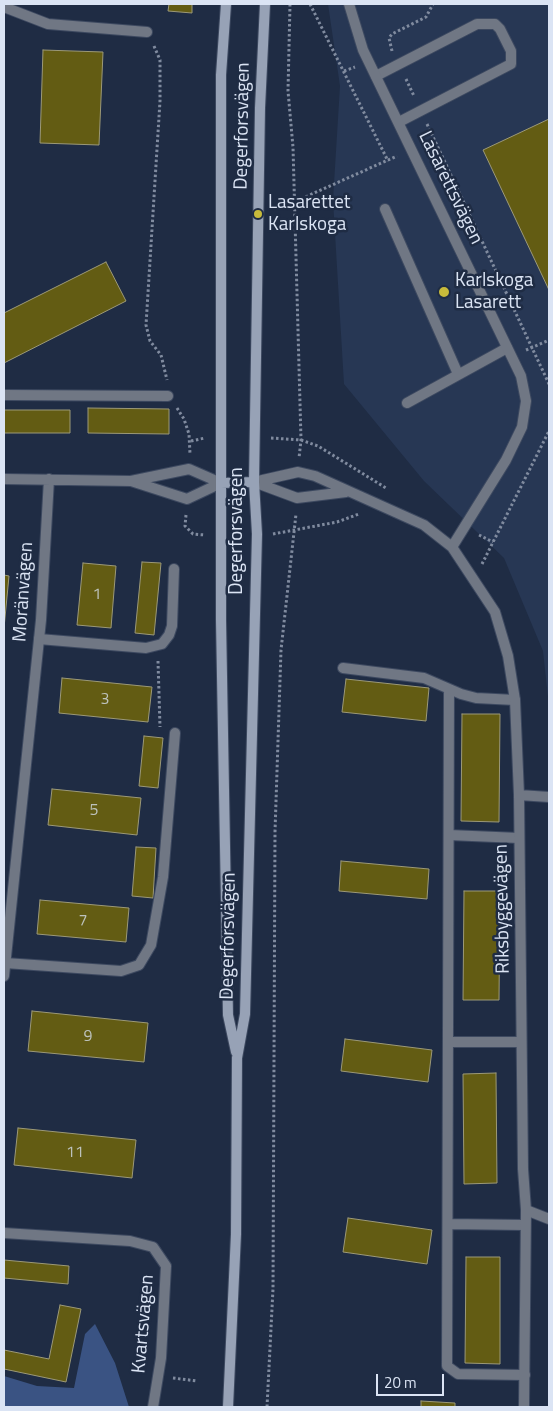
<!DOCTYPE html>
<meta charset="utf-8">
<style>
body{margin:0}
#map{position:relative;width:553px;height:1411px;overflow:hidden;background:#1f2c44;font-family:"Titillium Web",sans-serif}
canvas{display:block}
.frame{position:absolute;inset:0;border:5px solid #dbe4f4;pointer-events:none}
.scale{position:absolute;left:376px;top:1374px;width:68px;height:22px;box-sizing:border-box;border:2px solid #dbe4f4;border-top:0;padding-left:6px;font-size:15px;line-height:18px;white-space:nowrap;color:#dbe4f4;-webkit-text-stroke:4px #1f2c44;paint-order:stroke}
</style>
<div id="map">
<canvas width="553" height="1411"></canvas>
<div class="frame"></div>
<div class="scale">20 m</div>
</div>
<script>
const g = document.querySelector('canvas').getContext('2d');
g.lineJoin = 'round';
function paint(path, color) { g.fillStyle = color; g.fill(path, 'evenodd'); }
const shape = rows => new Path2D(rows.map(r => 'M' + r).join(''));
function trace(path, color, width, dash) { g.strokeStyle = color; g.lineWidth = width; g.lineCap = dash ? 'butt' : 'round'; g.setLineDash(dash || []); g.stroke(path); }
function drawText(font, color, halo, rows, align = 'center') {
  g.font = font + ' "Titillium Web",sans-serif'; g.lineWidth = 5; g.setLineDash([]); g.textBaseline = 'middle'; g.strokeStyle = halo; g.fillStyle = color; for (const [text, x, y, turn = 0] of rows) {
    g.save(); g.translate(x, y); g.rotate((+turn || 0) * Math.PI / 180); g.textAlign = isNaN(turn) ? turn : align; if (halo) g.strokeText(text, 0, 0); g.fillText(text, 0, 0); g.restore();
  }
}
paint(shape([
 [328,4,549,4,549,706,543,651,504,558,424,481,344,384,333,200,340,86]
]), '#273754');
paint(shape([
 [95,1324,115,1363,129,1407,4,1407,4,1376,37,1386,74,1388,85,1334]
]), '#3a5383');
const building = shape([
 [169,4,192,4,192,13,168,11,169,4],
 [43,50,103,52,99,145,40,143,43,50],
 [549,119,549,290,483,150,549,119],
 [106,262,126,301,4,363,4,313,106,262],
 [88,408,169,409,169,434,88,433,88,408],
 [4,410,70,410,70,433,4,433,4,410],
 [142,562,161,563,154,635,135,633,142,562],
 [83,563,116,566,111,628,77,625,83,563],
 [4,575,9,576,4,628,4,575],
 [62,678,152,687,148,722,59,713,62,678],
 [346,679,429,688,426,721,342,712,346,679],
 [462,714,500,714,499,822,461,821,462,714],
 [144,736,163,738,158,788,139,786,144,736],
 [52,789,141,798,137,835,48,825,52,789],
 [136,847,156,848,153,898,132,896,136,847],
 [341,861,429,869,427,899,339,891,341,861],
 [464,891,500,891,499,1000,463,1000,464,891],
 [40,900,129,908,126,942,37,934,40,900],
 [32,1011,148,1023,144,1062,28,1051,32,1011],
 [345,1039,432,1050,428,1082,341,1071,345,1039],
 [496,1073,497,1183,464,1184,463,1074,496,1073],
 [18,1128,136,1140,132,1178,14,1165,18,1128],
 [348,1218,432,1230,427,1264,343,1252,348,1218],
 [466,1257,500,1257,500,1364,465,1363,466,1257],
 [4,1260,69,1266,68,1284,4,1278,4,1260],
 [60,1305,81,1309,66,1382,4,1369,4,1350,49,1359,60,1305],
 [421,1401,455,1403,455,1407,421,1407,421,1401]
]);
paint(building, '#635c13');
trace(building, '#9c9978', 1);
const service = shape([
 [4,7,48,24,147,32],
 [376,76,477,24,495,24,500,29,511,51,511,64,399,122],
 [385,209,458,374],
 [4,395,168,396],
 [407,403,507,348],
 [39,639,146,648,162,644,169,635,172,626,174,569],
 [343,668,424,678,461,694,476,698,515,700],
 [449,689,447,1366,458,1374,525,1375],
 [449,835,519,838],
 [5,963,121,971,139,965,151,945,163,877,175,733],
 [448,1042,521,1042],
 [448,1224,525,1225]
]);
const minor = shape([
 [349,4,363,50,521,376,526,401,522,427,506,460,452,547],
 [4,479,131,481,189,469,221,483],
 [131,481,187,499,221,483],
 [254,482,298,472,315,476,424,525,452,547,495,612,508,656,515,700,519,795,523,1169,526,1210,524,1407],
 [254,482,297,498,346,492],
 [519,795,549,797],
 [4,976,41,620,49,479],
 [526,1210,549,1219],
 [4,1233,130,1241,153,1247,166,1266,161,1358,153,1407]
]);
const secondary = shape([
 [226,4,221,75,221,620,228,1015,236,1052],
 [221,483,254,482],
 [228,1407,236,1234,237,1058,245,1014,257,534,254,482,260,108,265,4]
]);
trace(service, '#3d4960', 12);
trace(minor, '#3d4960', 12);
trace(secondary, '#3d4960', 12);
trace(shape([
 [290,4,288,91,293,147,301,440,299,458],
 [310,4,388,161],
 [154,46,160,60,160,101,146,325,150,341,161,355,167,380],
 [392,51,389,38,392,34,426,17,433,4],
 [344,71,355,67],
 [406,79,414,96],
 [427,124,549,384],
 [290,208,294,202,397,156],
 [526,350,549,340],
 [177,408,184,419,189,434,190,454],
 [271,438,301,440,318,446,386,488],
 [191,441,205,438],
 [186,515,185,526,193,534,205,535],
 [273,534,337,522,359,514],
 [479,535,493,542],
 [482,564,549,431],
 [158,661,160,727],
 [173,1378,197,1381],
 [267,1407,273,1289,275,832,281,650,296,514]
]), '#808b9f', 3, [2.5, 2.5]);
trace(service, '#707784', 10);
trace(minor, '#707784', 10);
trace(secondary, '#97a2b6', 10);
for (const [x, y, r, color] of [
 [258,214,5,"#c8bb3b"],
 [444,292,6,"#c8bb3b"]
]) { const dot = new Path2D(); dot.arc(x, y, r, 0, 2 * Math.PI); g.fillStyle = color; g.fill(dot); trace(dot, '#1f2c44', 2); }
drawText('16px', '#bdc2bc', null, [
 ["1",97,595],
 ["3",105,700],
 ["5",94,811],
 ["7",83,921],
 ["9",88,1037],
 ["11",75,1153]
]);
drawText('19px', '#dbe4f4', '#1f2c44', [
 ["Degerforsvägen",243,126,-89],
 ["Lasarettsvägen",450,188,64],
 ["Degerforsvägen",237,531,-90],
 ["Moränvägen",24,592,-86],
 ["Riksbyggevägen",503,909,-91],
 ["Degerforsvägen",229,936,-89],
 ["Kvartsvägen",144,1324,-85]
]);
drawText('19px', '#dbe4f4', '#1f2c44', [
 ["Lasarettet",268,203],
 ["Karlskoga",268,225],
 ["Karlskoga",455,281],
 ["Lasarett",455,303]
], 'left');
</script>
